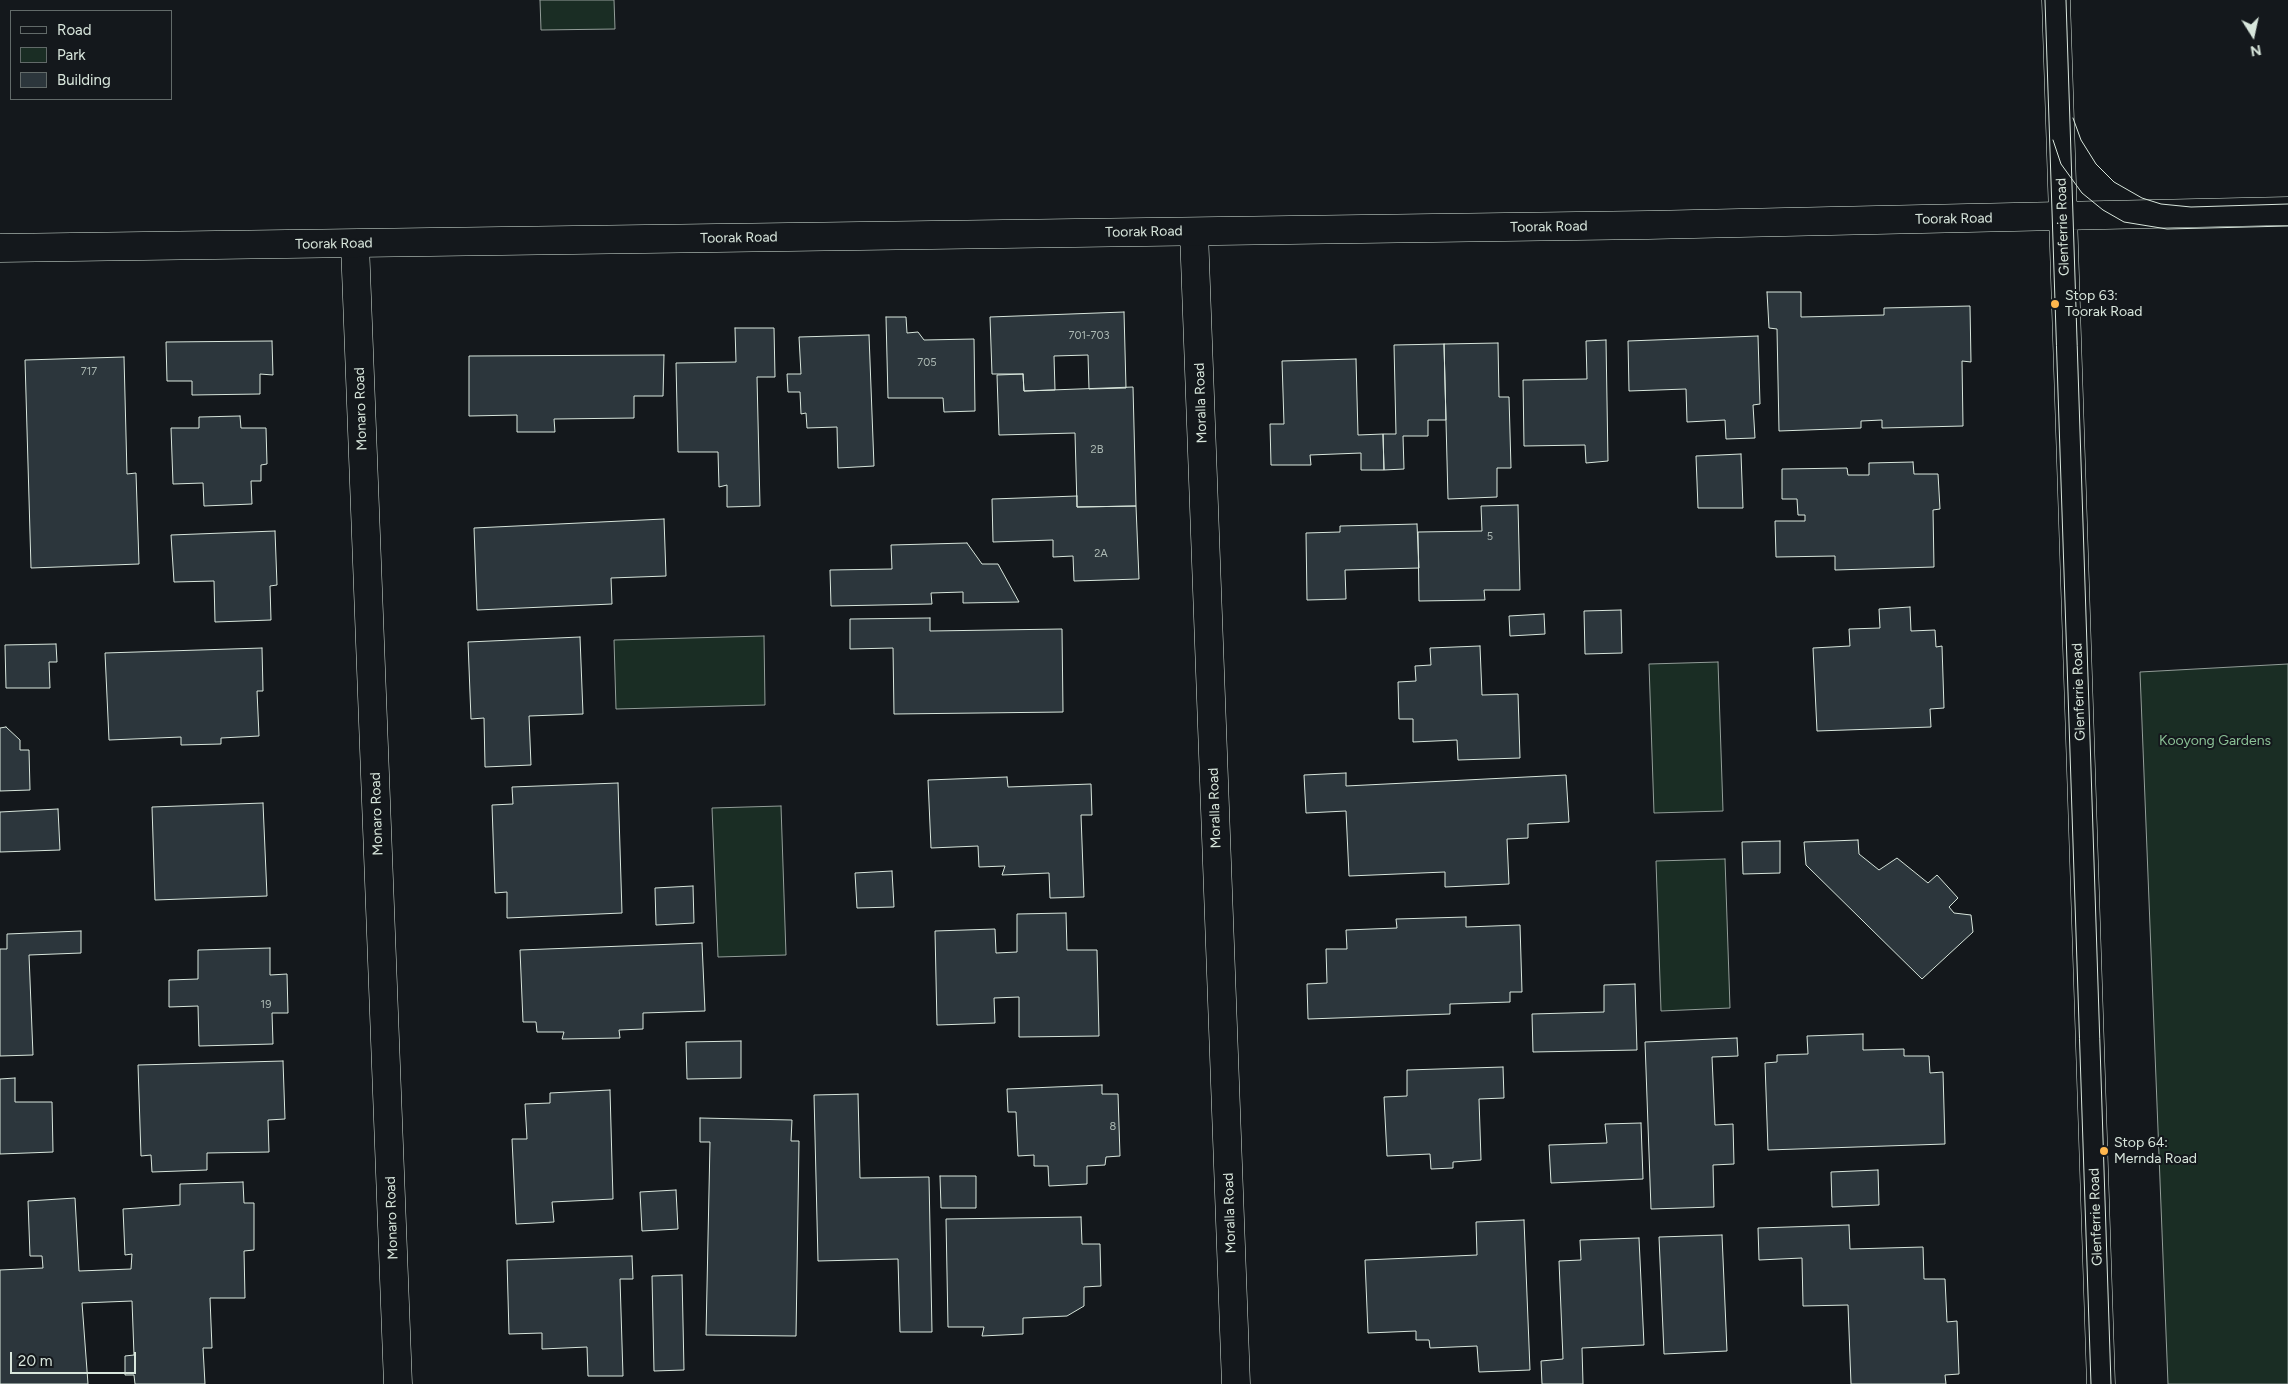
<!DOCTYPE html>
<style>
body{margin:0}
#map{position:relative;width:2288px;height:1384px;overflow:hidden;background:#14181c;font-family:Figtree,sans-serif}
canvas{display:block}
.legend{position:absolute;left:10px;top:10px;width:162px;height:90px;box-sizing:border-box;background:#14181c;border:1px solid #626a69;margin:0;padding:6px 9px;list-style:none;font-size:15px;color:#d8e6dc}
.legend li{display:flex;align-items:center;gap:10px;height:25px}
.legend b{width:25px;border:1px solid #626a69}
.north{position:absolute;left:2228px;top:10px;width:50px;height:50px;-webkit-text-stroke:4px #14181c;paint-order:stroke;rotate:170deg;font-size:14px;font-weight:700;line-height:20px;text-align:center;color:#d8e6dc}
.north::after{content:'';display:block;margin:auto;width:18px;height:22px;background:#d8e6dc;clip-path:polygon(50% 0,100% 100%,50% 72%,0 100%)}
.scale{position:absolute;left:10px;top:1352px;width:126px;height:22px;box-sizing:border-box;border:2px solid #d8e6dc;border-top:0;padding-left:6px;font-size:15px;line-height:18px;white-space:nowrap;color:#d8e6dc;-webkit-text-stroke:4px #14181c;paint-order:stroke}
</style>
<div id="map">
<canvas width="2288" height="1384"></canvas>
<ul class="legend">
<li><b style="height:6px;background:#14181c"></b>Road</li>
<li><b style="height:14px;background:#1a2d24"></b>Park</li>
<li><b style="height:14px;background:#2c363c"></b>Building</li>
</ul>
<div class="north">N</div>
<div class="scale">20 m</div>
</div>
<script>
const g = document.querySelector('canvas').getContext('2d');
g.lineJoin = 'round';
function paint(path, color) { g.fillStyle = color; g.fill(path, 'evenodd'); }
const shape = rows => new Path2D(rows.map(r => 'M' + r).join(''));
function trace(path, color, width, dash) { g.strokeStyle = color; g.lineWidth = width; g.lineCap = dash ? 'butt' : 'round'; g.setLineDash(dash || []); g.stroke(path); }
function drawText(font, color, halo, rows, align = 'center') {
  g.font = font + ' Figtree,sans-serif'; g.lineWidth = 4; g.setLineDash([]); g.textBaseline = 'middle'; g.strokeStyle = halo; g.fillStyle = color; for (const [text, x, y, turn = 0] of rows) {
    g.save(); g.translate(x, y); g.rotate((+turn || 0) * Math.PI / 180); g.textAlign = isNaN(turn) ? turn : align; if (halo) g.strokeText(text, 0, 0); g.fillText(text, 0, 0); g.restore();
  }
}
const green = shape([
 [540,0,614,0,615,29,541,30,540,0],
 [764,636,765,705,616,709,614,640,764,636],
 [1718,662,1723,811,1654,813,1649,664,1718,662],
 [2288,664,2288,1384,2168,1384,2140,672,2288,664],
 [781,806,786,955,718,957,712,808,781,806],
 [1725,859,1730,1008,1661,1011,1656,861,1725,859]
]);
paint(green, '#1a2d24');
trace(green, '#939e99', 1);
const building = shape([
 [1767,292,1801,292,1801,317,1884,315,1884,308,1970,306,1971,362,1962,361,1963,426,1882,428,1882,420,1861,421,1861,428,1779,431,1777,329,1769,328,1767,292],
 [1124,312,1126,388,1089,389,1088,355,1054,356,1055,390,1024,391,1023,374,992,374,990,317,1124,312],
 [886,317,906,317,907,333,918,332,924,340,974,339,975,411,944,412,943,398,888,398,886,317],
 [735,328,774,328,775,377,757,377,760,506,727,507,727,485,719,487,718,452,678,452,676,363,736,362,735,328],
 [869,335,874,466,838,468,837,427,807,428,806,413,801,414,800,392,788,392,787,374,801,374,799,337,869,335],
 [1758,336,1760,404,1753,405,1755,438,1726,439,1725,420,1687,422,1686,389,1629,391,1628,341,1758,336],
 [1606,340,1608,461,1586,463,1585,445,1524,446,1523,380,1587,379,1586,341,1606,340],
 [272,341,273,375,260,374,260,394,192,395,192,381,167,381,166,342,272,341],
 [1498,343,1499,397,1509,397,1511,468,1497,468,1497,497,1448,499,1444,344,1498,343],
 [1444,344,1446,420,1428,420,1428,436,1403,436,1404,469,1384,470,1383,434,1396,434,1394,345,1444,344],
 [664,355,663,396,634,396,634,418,554,419,555,432,517,432,517,415,469,416,469,356,664,355],
 [124,357,127,474,136,473,139,564,31,568,25,360,124,357],
 [1356,359,1358,435,1383,434,1384,470,1361,470,1361,453,1310,455,1311,465,1271,465,1270,424,1284,424,1282,361,1356,359],
 [1023,374,1024,391,1133,387,1136,506,1077,507,1075,433,999,435,997,375,1023,374],
 [240,416,241,428,266,428,267,464,261,465,261,481,251,481,252,504,204,506,203,483,173,484,171,428,199,428,199,417,240,416],
 [1741,454,1743,508,1698,508,1696,456,1741,454],
 [1913,462,1914,474,1938,474,1940,509,1933,510,1934,567,1835,570,1835,556,1776,557,1775,521,1805,521,1805,515,1798,515,1797,499,1782,499,1782,469,1847,468,1848,475,1869,475,1869,463,1913,462],
 [1077,496,1077,507,1136,506,1139,579,1074,581,1073,556,1053,557,1053,540,993,542,992,499,1077,496],
 [1518,505,1520,590,1484,590,1485,600,1419,601,1418,532,1482,531,1481,506,1518,505],
 [664,519,666,576,611,578,612,604,477,610,474,528,664,519],
 [1417,524,1419,568,1345,570,1346,599,1307,600,1306,533,1340,532,1340,526,1417,524],
 [275,531,277,585,270,586,271,620,215,622,214,581,174,582,171,535,275,531],
 [967,543,982,564,998,564,1019,602,963,603,963,592,931,593,932,604,831,606,830,570,892,569,891,545,967,543],
 [1910,607,1911,631,1935,630,1936,647,1942,646,1944,708,1930,709,1931,727,1817,731,1813,648,1850,646,1849,629,1880,628,1879,609,1910,607],
 [1621,610,1622,653,1585,654,1584,611,1621,610],
 [1544,614,1545,634,1510,636,1509,616,1544,614],
 [930,618,930,631,1062,629,1063,712,894,714,893,648,850,649,850,619,930,618],
 [580,637,583,714,529,716,531,765,485,767,484,718,471,719,468,642,580,637],
 [56,644,57,662,49,662,50,688,6,688,5,645,56,644],
 [1480,646,1482,695,1518,694,1520,758,1458,760,1457,740,1413,742,1413,719,1399,719,1398,682,1416,681,1415,666,1431,665,1430,648,1480,646],
 [262,648,263,691,257,691,259,736,221,738,221,744,181,745,181,737,109,740,105,653,262,648],
 [6,727,20,740,20,750,29,750,30,790,0,791,0,728,6,727],
 [1346,773,1346,786,1566,775,1569,822,1528,824,1528,838,1507,839,1509,884,1445,887,1445,872,1349,876,1346,811,1306,813,1304,775,1346,773],
 [1007,777,1008,787,1091,784,1092,815,1081,815,1084,897,1050,898,1049,873,1002,875,1005,866,979,867,978,846,931,848,928,780,1007,777],
 [618,783,622,913,507,918,507,892,495,893,492,805,513,804,512,787,618,783],
 [263,803,267,896,155,900,152,807,263,803],
 [58,809,60,850,0,852,0,812,58,809],
 [1858,840,1859,854,1879,870,1897,858,1928,883,1937,875,1958,898,1949,907,1954,913,1971,915,1973,932,1922,979,1806,865,1804,842,1858,840],
 [1780,841,1780,873,1743,874,1742,842,1780,841],
 [892,871,894,907,857,908,855,873,892,871],
 [693,886,694,923,656,925,655,888,693,886],
 [1066,913,1067,950,1097,950,1099,1036,1019,1037,1019,997,994,998,995,1023,937,1025,935,931,995,929,996,953,1017,952,1017,914,1066,913],
 [1466,917,1466,927,1520,925,1522,992,1510,992,1510,1002,1450,1004,1450,1014,1308,1019,1307,984,1327,983,1326,949,1347,949,1346,930,1397,928,1396,919,1466,917],
 [81,931,81,953,29,955,33,1055,0,1056,0,949,7,949,7,934,81,931],
 [702,943,705,1011,643,1013,643,1029,619,1030,620,1038,562,1039,564,1032,537,1032,536,1022,523,1022,520,950,702,943],
 [270,948,270,975,287,974,288,1013,272,1013,273,1044,199,1046,198,1006,169,1007,169,980,198,979,198,950,270,948],
 [1635,984,1637,1050,1533,1052,1532,1014,1604,1012,1604,985,1635,984],
 [1863,1034,1863,1050,1904,1049,1904,1056,1929,1056,1930,1073,1943,1072,1945,1144,1768,1150,1765,1063,1777,1062,1777,1055,1808,1054,1807,1036,1863,1034],
 [1737,1038,1738,1056,1712,1057,1715,1125,1733,1124,1734,1164,1713,1165,1714,1207,1651,1209,1645,1042,1737,1038],
 [741,1041,741,1078,687,1079,686,1042,741,1041],
 [283,1061,285,1119,268,1120,269,1152,207,1153,207,1170,152,1172,151,1155,141,1156,138,1065,283,1061],
 [1503,1067,1504,1098,1479,1099,1481,1160,1453,1162,1453,1168,1431,1169,1430,1154,1387,1156,1384,1097,1407,1096,1407,1070,1503,1067],
 [15,1078,15,1102,52,1102,53,1152,0,1154,0,1079,15,1078],
 [1102,1085,1102,1094,1118,1094,1120,1156,1106,1157,1105,1165,1087,1166,1087,1184,1049,1186,1048,1166,1034,1166,1034,1155,1018,1156,1016,1112,1008,1112,1007,1089,1102,1085],
 [610,1090,613,1199,552,1202,554,1222,516,1224,512,1139,527,1139,525,1104,550,1103,550,1093,610,1090],
 [858,1094,860,1178,929,1177,932,1332,900,1332,898,1259,818,1261,814,1095,858,1094],
 [700,1118,792,1120,791,1141,799,1141,796,1336,706,1335,710,1142,700,1142,700,1118],
 [1641,1123,1643,1179,1551,1183,1549,1145,1607,1143,1605,1124,1641,1123],
 [1878,1170,1879,1205,1832,1207,1831,1172,1878,1170],
 [940,1176,976,1176,976,1208,941,1208,940,1176],
 [243,1182,244,1203,254,1203,254,1250,244,1251,245,1298,210,1298,212,1348,203,1348,205,1384,135,1384,134,1375,125,1375,125,1356,134,1355,132,1301,82,1303,88,1384,0,1384,0,1270,43,1268,42,1256,30,1256,28,1201,75,1198,79,1271,131,1269,132,1254,125,1255,123,1209,180,1205,180,1184,243,1182],
 [676,1190,678,1229,642,1231,640,1192,676,1190],
 [1081,1217,1082,1244,1100,1244,1101,1286,1084,1287,1084,1306,1067,1316,1023,1318,1023,1334,982,1336,984,1327,948,1327,946,1219,1081,1217],
 [1524,1220,1530,1370,1479,1372,1477,1346,1430,1348,1429,1340,1416,1340,1416,1331,1368,1333,1365,1260,1477,1255,1476,1222,1524,1220],
 [1849,1225,1850,1249,1923,1247,1924,1279,1945,1279,1947,1322,1957,1321,1959,1374,1945,1375,1946,1384,1851,1384,1848,1305,1803,1306,1802,1258,1759,1260,1758,1228,1849,1225],
 [1722,1235,1727,1351,1664,1354,1659,1237,1722,1235],
 [1639,1238,1644,1345,1582,1348,1583,1384,1542,1384,1541,1361,1563,1359,1559,1261,1581,1260,1580,1240,1639,1238],
 [632,1256,633,1279,620,1279,623,1376,588,1376,587,1347,542,1349,542,1333,509,1334,507,1260,632,1256],
 [682,1275,684,1370,654,1371,652,1276,682,1275]
]);
paint(building, '#2c363c');
trace(building, '#d8e6dc', 1);
const minor = shape([
 [1194,232,1236,1384],
 [355,244,398,1384]
]);
const major = shape([
 [2056,0,2101,1384],
 [0,248,1648,225,2288,211]
]);
trace(minor, '#d8e6dc', 29);
trace(major, '#d8e6dc', 29);
trace(minor, '#14181c', 28);
trace(major, '#14181c', 28);
trace(shape([
 [2045,0,2091,1384],
 [2066,0,2111,1384],
 [2073,118,2081,140,2096,164,2114,182,2142,198,2161,204,2191,207,2288,204],
 [2053,140,2061,164,2082,193,2103,210,2124,222,2167,229,2288,226]
]), '#d8e6dc', 1);
for (const [x, y, r, color] of [
 [2055,304,5,"#ffb74d"],
 [2104,1151,5,"#ffb74d"]
]) { const dot = new Path2D(); dot.arc(x, y, r, 0, 2 * Math.PI); g.fillStyle = color; g.fill(dot); trace(dot, '#14181c', 2); }
drawText('11px', '#adbab4', null, [
 ["701-703",1089,336],
 ["705",927,363],
 ["717",89,372],
 ["2B",1097,450],
 ["5",1490,537],
 ["2A",1101,554],
 ["19",266,1005],
 ["8",1113,1127]
]);
drawText('14px', '#d8e6dc', '#14181c', [
 ["Toorak Road",1954,219,-1],
 ["Toorak Road",1549,227,-1],
 ["Glenferrie Road",2063,227,-92],
 ["Toorak Road",1144,232,-1],
 ["Toorak Road",739,238,-1],
 ["Toorak Road",334,244,-1],
 ["Moralla Road",1201,403,-92],
 ["Monaro Road",361,409,-92],
 ["Glenferrie Road",2079,692,-92],
 ["Moralla Road",1215,808,-92],
 ["Monaro Road",377,814,-92],
 ["Moralla Road",1230,1213,-92],
 ["Glenferrie Road",2096,1217,-92],
 ["Monaro Road",392,1218,-92]
]);
drawText('14px', '#d8e6dc', '#14181c', [
 ["Stop 63:",2065,296],
 ["Toorak Road",2065,312],
 ["Stop 64:",2114,1143],
 ["Mernda Road",2114,1159]
], 'left');
drawText('14px', '#8ac095', '#14181c', [
 ["Kooyong Gardens",2215,741]
]);
</script>
